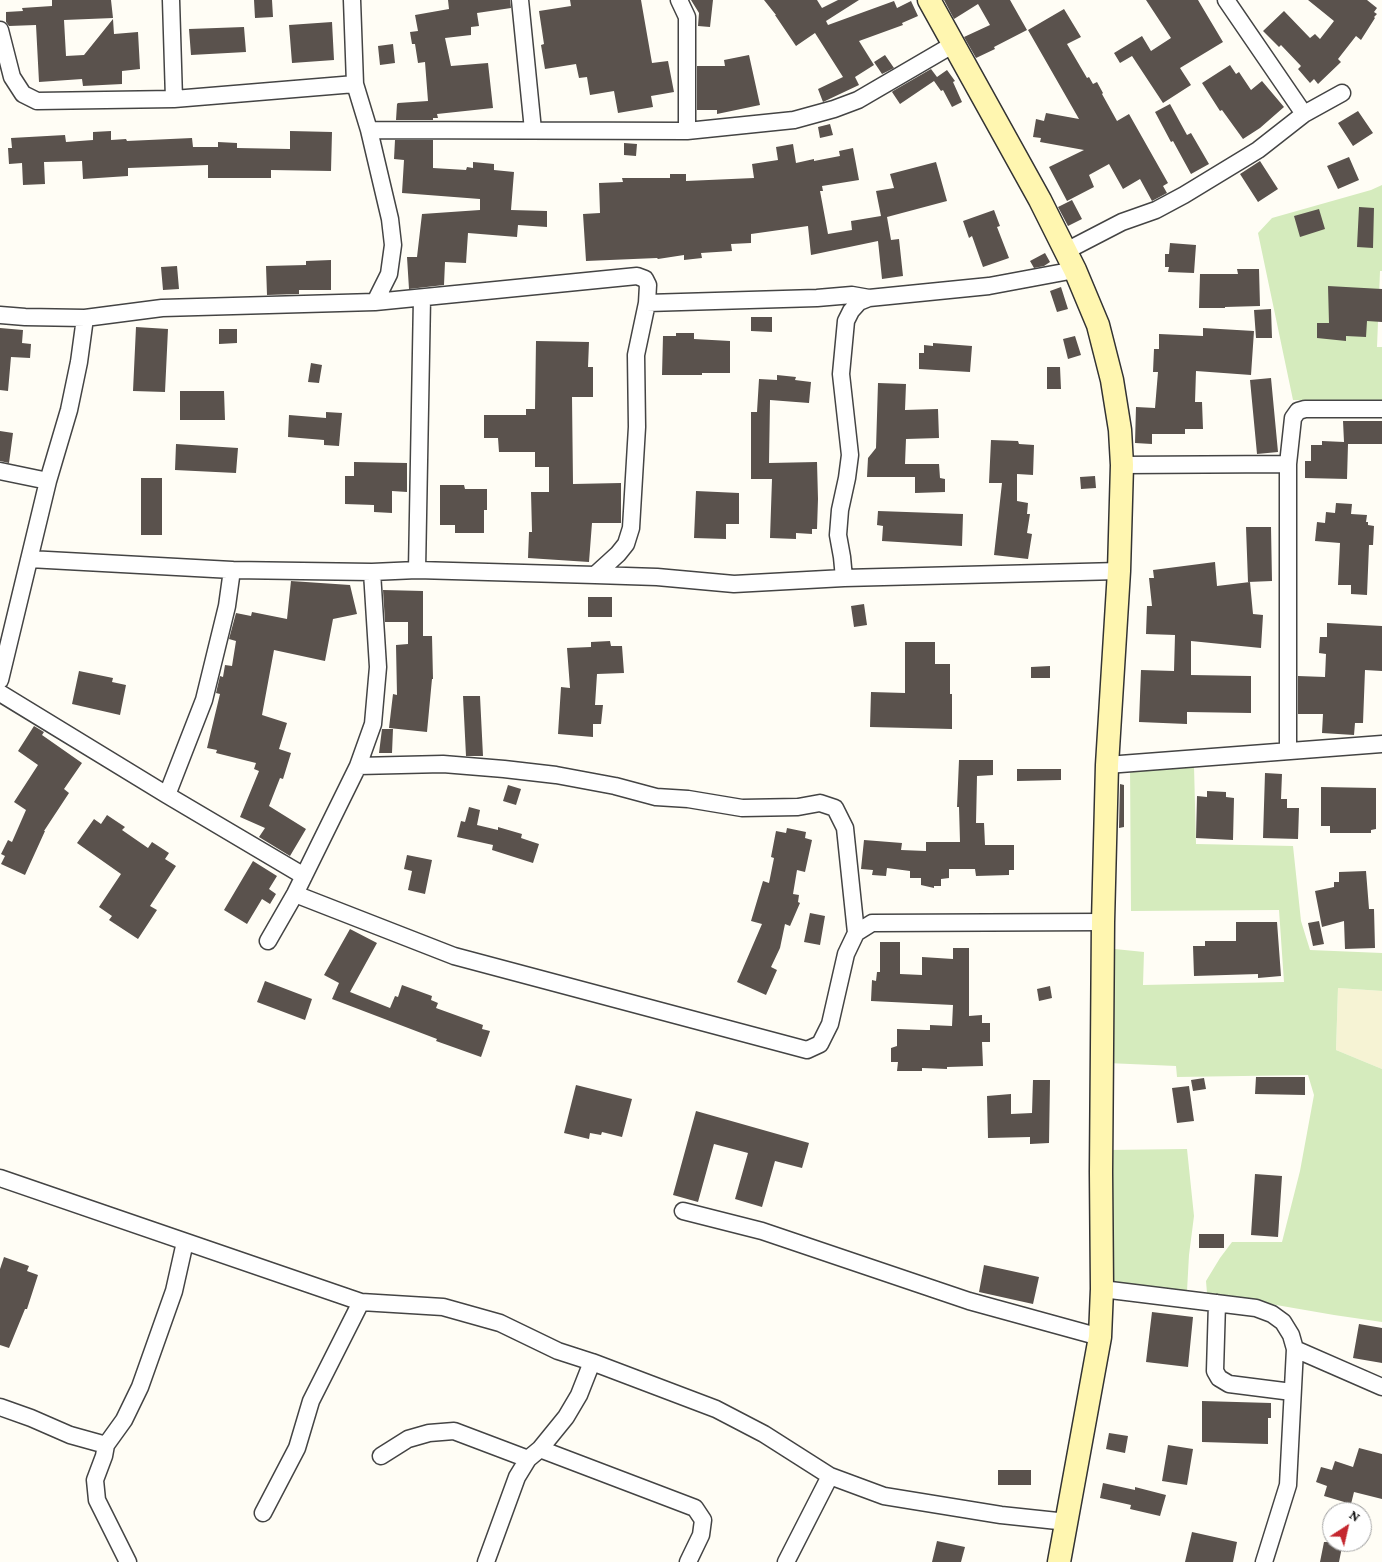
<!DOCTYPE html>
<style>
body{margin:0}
#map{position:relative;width:1382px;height:1562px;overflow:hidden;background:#fffdf5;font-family:"Crimson Pro",serif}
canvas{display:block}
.north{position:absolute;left:1322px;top:1502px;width:50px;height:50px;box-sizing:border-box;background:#fff;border:1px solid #a0a0a0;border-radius:50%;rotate:35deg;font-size:14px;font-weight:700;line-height:20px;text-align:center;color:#111}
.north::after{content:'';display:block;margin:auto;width:18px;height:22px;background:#c4262e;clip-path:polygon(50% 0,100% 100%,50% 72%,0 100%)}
</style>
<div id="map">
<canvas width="1382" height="1562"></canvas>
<div class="north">N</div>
</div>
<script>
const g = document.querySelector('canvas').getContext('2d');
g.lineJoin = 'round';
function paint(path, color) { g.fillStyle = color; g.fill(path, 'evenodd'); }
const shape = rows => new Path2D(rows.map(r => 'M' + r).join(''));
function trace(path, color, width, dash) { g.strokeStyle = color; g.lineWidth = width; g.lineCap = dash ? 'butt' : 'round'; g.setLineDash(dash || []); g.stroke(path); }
paint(shape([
 [1338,988,1382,991,1382,1069,1336,1050]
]), '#f6f3d4');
paint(shape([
 [1382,185,1382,271,1380,271,1377,347,1382,347,1382,400,1293,400,1258,233,1272,218,1371,190],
 [1130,764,1194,766,1196,844,1293,846,1301,921,1310,950,1382,953,1382,991,1338,988,1336,1050,1382,1069,1382,1322,1334,1315,1207,1293,1206,1281,1220,1258,1232,1242,1282,1242,1300,1171,1314,1095,1308,1075,1177,1077,1176,1066,1107,1063,1105,948,1144,952,1143,985,1284,982,1279,910,1131,911],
 [1187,1149,1194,1216,1189,1255,1187,1291,1109,1287,1107,1150]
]), '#d5ebbd');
paint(shape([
 [52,0,111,0,113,18,64,20,66,56,84,55,113,19,114,34,138,32,140,69,122,71,122,84,83,86,82,79,39,82,36,25,9,26,6,22,6,12,23,11,22,8,52,6],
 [254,0,272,0,273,17,255,18],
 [448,0,510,0,511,8,477,13,479,26,471,27,471,35,445,38,451,66,488,63,493,108,437,114,438,118,433,118,433,120,396,120,397,104,398,103,428,101,425,62,418,63,415,44,412,44,410,32,418,31,415,15,449,9],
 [570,0,641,0,652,63,668,61,674,92,651,96,653,107,618,113,614,91,590,95,587,77,579,78,576,64,545,69,541,45,544,44,539,11,571,6],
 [691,0,713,0,710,27,698,26,699,13],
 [764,0,817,0,822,8,838,0,859,0,826,21,828,25,894,1,897,8,911,1,918,16,902,23,903,25,859,41,874,65,855,77,859,85,823,102,818,89,843,77,815,33,796,46,775,15,776,15],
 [944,0,1010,0,1027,30,994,47,995,49,976,58,964,37,990,25,978,4,954,19],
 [1146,0,1198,0,1223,42,1180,68,1191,85,1163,103,1132,56,1120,63,1114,53,1142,36,1151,51,1171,38],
 [1308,0,1367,0,1377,8,1374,12,1377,14,1374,17,1375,18,1361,40,1356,36,1338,59,1341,62,1318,84,1314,79,1310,83,1298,69,1301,66,1281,45,1279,47,1263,31,1284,11,1310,38,1315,34,1320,39,1334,21],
 [1064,9,1081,37,1067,44,1087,78,1089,77,1093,84,1097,82,1103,93,1102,94,1117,121,1129,114,1168,183,1163,186,1167,193,1152,201,1140,179,1123,189,1109,164,1089,175,1094,187,1067,201,1049,167,1084,150,1040,142,1041,138,1033,137,1036,119,1044,121,1046,113,1079,119,1028,30],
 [332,22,334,60,292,63,289,25],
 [244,27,246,52,191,55,189,29],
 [393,44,395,63,380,65,378,46],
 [749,55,760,105,717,114,717,110,697,110,697,66,725,66,724,60],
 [885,55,894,68,882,74,874,62],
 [1230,65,1236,74,1239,72,1251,90,1262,81,1284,107,1260,128,1243,139,1222,110,1220,111,1202,83],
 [931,69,937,77,947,70,955,81,953,82,962,102,952,107,943,90,941,91,934,81,900,104,892,92,893,91],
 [1170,104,1187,135,1191,133,1209,164,1191,174,1173,141,1171,142,1155,112],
 [1358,111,1373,133,1353,146,1338,123],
 [830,124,833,135,820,138,818,127],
 [111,131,111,140,126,139,127,141,192,138,193,147,218,147,218,142,237,143,237,148,290,149,290,131,332,132,331,171,271,170,271,178,208,178,208,165,128,168,128,176,83,179,82,161,44,162,45,184,23,185,22,163,9,164,8,148,12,148,11,138,65,135,66,142,93,140,93,132],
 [395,140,433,140,433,168,466,170,467,167,473,168,473,162,494,164,494,170,514,172,511,210,547,211,547,227,518,225,517,237,468,233,466,263,445,262,444,285,409,289,407,257,417,257,422,214,480,210,480,199,402,193,404,160,394,159],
 [624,143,637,144,636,156,624,155],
 [793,144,796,163,814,159,814,161,840,156,839,151,853,148,859,180,822,186,823,191,820,191,828,234,852,230,851,221,881,216,876,191,894,188,890,174,936,162,947,201,887,217,891,240,899,239,903,276,882,279,878,241,811,255,808,226,751,234,751,243,731,244,732,251,701,253,702,258,684,260,684,255,658,259,657,258,586,261,583,214,600,213,599,183,623,182,622,178,670,178,670,174,686,174,686,181,754,178,752,164,778,160,776,147],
 [1349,157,1359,180,1338,189,1327,166],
 [1260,161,1278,189,1258,202,1240,174],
 [1072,200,1082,219,1068,226,1058,207],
 [1359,207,1374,208,1373,248,1357,247],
 [1319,209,1325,229,1300,237,1294,216],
 [994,210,1000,226,997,227,1009,258,983,267,972,236,969,238,963,221],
 [1170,243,1196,245,1194,273,1168,272,1169,267,1165,267,1165,254,1169,254],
 [1045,253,1050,262,1044,266,1034,268,1030,261],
 [331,260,331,290,299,290,299,294,267,295,266,266,306,265,306,261],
 [177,266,179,289,163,290,161,267],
 [1237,269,1259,269,1260,306,1225,307,1225,308,1199,308,1200,274,1238,274],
 [1328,286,1382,289,1382,322,1367,321,1366,337,1346,336,1346,341,1317,338,1317,323,1329,323],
 [1061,287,1068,309,1057,312,1050,291],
 [1271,309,1272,338,1256,338,1254,310],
 [751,317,772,317,772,332,751,331],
 [136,327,168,329,165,392,133,391],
 [0,328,23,330,22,343,31,344,30,358,11,357,8,391,0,390],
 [1203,328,1254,331,1251,375,1196,371,1195,402,1202,402,1203,429,1185,429,1185,434,1152,434,1152,444,1135,443,1136,407,1155,408,1158,372,1153,372,1154,349,1159,349,1159,334,1203,336],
 [219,329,237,329,237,343,219,344],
 [676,333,694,333,694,339,730,341,730,373,702,373,702,375,662,375,663,336,676,336],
 [1075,336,1081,355,1068,359,1063,339],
 [536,341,589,342,588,367,593,367,593,397,572,397,573,484,621,483,621,523,592,523,589,562,528,558,529,532,532,532,531,492,549,492,549,467,535,467,535,452,499,452,498,438,484,438,484,415,526,415,526,409,535,409],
 [933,343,972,346,970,372,919,369,919,353,924,353,924,345,933,346],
 [311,363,322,365,319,383,308,382],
 [1047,367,1060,367,1061,389,1047,389],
 [777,375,796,377,795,380,811,382,809,403,770,400,769,463,817,462,818,499,817,529,812,529,812,534,796,533,796,539,770,538,772,479,751,479,751,412,757,412,759,379,777,380],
 [1271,378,1278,452,1257,454,1250,380],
 [878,383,906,384,905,410,938,409,939,438,906,439,905,464,939,464,940,478,945,479,945,492,915,493,915,477,867,477,868,458,876,448],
 [180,391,224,391,225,420,180,420],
 [326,412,342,413,339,446,324,445,324,440,288,437,289,415,326,418],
 [1343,421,1382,421,1382,444,1348,444,1347,479,1305,478,1305,461,1311,461,1311,445,1322,445,1322,441,1344,442],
 [0,431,13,433,9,463,0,461],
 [991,440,1018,441,1019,444,1034,445,1033,475,1017,474,1017,501,1028,503,1027,514,1030,514,1027,533,1032,534,1028,559,994,555,1002,483,989,483],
 [176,444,238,448,236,473,175,470],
 [354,462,407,463,407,492,392,491,392,513,374,512,374,505,345,504,345,476,354,476],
 [1095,476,1096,488,1081,489,1080,477],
 [141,478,162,478,162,535,141,535],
 [440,485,464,485,465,489,487,489,487,510,484,510,484,533,455,533,455,525,440,525],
 [696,491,739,493,739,524,726,524,726,539,694,538],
 [1336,503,1352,504,1351,514,1367,515,1366,522,1368,522,1368,525,1374,526,1373,545,1369,545,1367,595,1351,594,1351,585,1338,585,1340,543,1315,541,1317,522,1325,523,1326,512,1335,513],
 [878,511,963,514,962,546,882,541,883,526,877,525],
 [1246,527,1271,527,1272,581,1248,582],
 [1215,562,1217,586,1250,582,1253,614,1263,615,1261,648,1191,641,1191,675,1251,676,1251,713,1187,712,1187,724,1139,722,1141,670,1174,671,1175,635,1146,634,1147,606,1152,606,1149,578,1154,578,1153,570],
 [291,581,350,585,357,614,333,619,325,661,274,650,262,715,287,723,279,749,291,753,283,779,280,778,269,806,306,829,290,856,259,837,265,828,240,817,259,771,254,769,256,763,216,753,217,750,207,748,220,694,216,693,220,676,223,677,225,665,232,666,236,641,229,639,236,613,251,616,252,612,287,619],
 [383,590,423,591,423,636,432,636,433,679,432,679,427,732,389,728,393,694,397,695,396,645,408,644,408,622,385,622],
 [588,597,612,597,612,617,588,617],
 [864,604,867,625,854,627,851,606],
 [1327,623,1382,626,1382,671,1365,670,1363,723,1355,723,1354,735,1322,733,1323,714,1298,714,1298,676,1325,677,1326,654,1319,653,1320,637,1327,637],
 [610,641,611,646,622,646,624,673,597,674,595,705,603,705,601,724,593,724,593,737,558,734,561,687,570,688,567,648,591,647,591,642],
 [905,642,935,642,935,664,950,664,950,694,952,694,952,729,870,727,871,692,905,693],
 [1050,666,1050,678,1031,678,1031,667],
 [79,671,113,678,112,682,126,685,120,715,72,704],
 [463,696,480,696,483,756,466,756],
 [34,726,44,732,42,735,82,763,64,789,69,793,44,831,45,831,25,875,1,864,5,856,1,854,8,840,12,842,26,810,14,802,38,765,18,751],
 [382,729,393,729,392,753,379,753],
 [959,760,993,760,993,775,977,776,976,823,984,823,985,845,1014,845,1014,870,1009,870,1009,875,976,876,975,869,949,869,949,878,941,879,941,886,934,886,934,888,921,885,921,878,910,878,910,871,887,868,886,876,872,875,873,870,861,869,864,840,902,843,901,850,926,851,926,842,960,842,959,807,957,807],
 [1017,769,1061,769,1061,780,1017,781],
 [1265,773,1282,774,1281,799,1287,799,1287,808,1299,808,1298,839,1263,838],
 [1120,784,1124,785,1124,827,1119,828],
 [508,785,521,789,516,805,503,801],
 [1321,787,1376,788,1376,829,1371,830,1371,833,1330,833,1330,826,1321,826],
 [1207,791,1226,792,1226,797,1234,798,1233,840,1196,838,1197,796,1207,797],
 [469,807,480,810,477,825,498,830,498,827,522,834,521,838,539,844,533,863,492,850,493,845,457,837,461,821,465,822],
 [107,815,125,827,122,830,148,848,152,842,169,853,165,859,176,866,150,906,157,910,138,939,109,920,112,916,99,907,121,874,77,843,94,819,101,824],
 [787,828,806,832,805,838,812,840,805,872,797,870,793,894,799,895,798,902,800,903,790,926,785,924,780,948,771,967,777,970,766,995,737,982,762,924,751,921,763,881,769,883,774,858,771,857,776,831,786,833],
 [407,855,432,860,425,894,408,890,412,871,404,869],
 [253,861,277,876,269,889,276,894,270,904,262,899,247,924,224,910],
 [1366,871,1369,909,1374,909,1375,948,1345,949,1344,921,1322,927,1315,891,1334,887,1334,882,1339,882,1339,872],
 [810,913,825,916,820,945,804,942],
 [1319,921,1324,944,1313,946,1308,923],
 [1236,922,1277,922,1281,976,1258,978,1258,974,1194,976,1193,946,1205,946,1205,941,1236,941],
 [350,929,377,943,350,992,390,1008,395,996,398,997,402,985,432,996,431,1000,438,1003,436,1008,483,1025,482,1029,490,1031,481,1057,436,1041,437,1039,332,999,339,983,324,975],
 [880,942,900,942,900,974,922,975,922,957,953,959,953,948,969,948,969,1016,982,1015,982,1023,990,1023,990,1042,982,1042,983,1066,947,1067,947,1069,922,1068,922,1071,897,1071,898,1062,891,1062,891,1048,897,1046,897,1029,926,1030,930,1030,930,1025,952,1026,953,1005,871,1001,872,980,876,981,877,972,880,972],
 [265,981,312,999,305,1020,257,1002],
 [1050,986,1052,998,1039,1001,1037,989],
 [1256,1077,1305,1077,1305,1095,1255,1094],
 [1204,1078,1206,1089,1193,1091,1191,1080],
 [1033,1080,1050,1080,1049,1143,1030,1144,1030,1137,988,1138,987,1096,1011,1094,1011,1114,1032,1113],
 [576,1085,632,1099,622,1137,602,1132,601,1135,590,1133,589,1139,564,1133],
 [1189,1086,1194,1121,1177,1123,1172,1088],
 [696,1111,809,1143,802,1168,775,1161,762,1207,735,1199,748,1153,714,1144,698,1202,673,1195],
 [1255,1174,1282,1176,1278,1237,1251,1235],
 [1199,1234,1224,1234,1224,1248,1199,1248],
 [4,1257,29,1266,27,1271,38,1275,27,1309,25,1309,9,1348,0,1345,0,1269],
 [984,1265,1039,1277,1033,1304,979,1292],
 [1152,1312,1193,1317,1188,1367,1146,1362],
 [1359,1324,1382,1328,1382,1363,1353,1358],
 [1202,1401,1271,1403,1271,1418,1268,1418,1268,1444,1202,1442],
 [1109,1433,1128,1436,1125,1453,1106,1449],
 [1168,1445,1193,1449,1187,1485,1162,1481],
 [1359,1448,1382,1454,1382,1499,1354,1492,1351,1504,1324,1496,1327,1486,1316,1482,1321,1467,1332,1470,1335,1461,1353,1467],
 [998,1470,1031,1470,1031,1485,998,1485],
 [1103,1483,1135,1490,1135,1487,1166,1495,1160,1516,1130,1509,1131,1505,1100,1498],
 [1192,1532,1237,1542,1233,1562,1185,1562],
 [937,1541,965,1547,961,1562,932,1562],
 [1324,1542,1343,1542,1339,1562,1320,1562]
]), '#5a524d');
const street = shape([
 [171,0,174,99],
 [352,0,355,84,369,130,390,219,393,245,389,274,375,302],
 [520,0,533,130],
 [679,0,687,17,687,131],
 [1226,0,1304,114],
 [0,30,12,77,23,94,37,101,174,99,355,84],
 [369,130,687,131,794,120,834,109,858,100,954,44],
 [1066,251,1122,222,1156,210,1184,195,1258,150,1304,114,1342,93],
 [647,303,817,298,852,295,869,298],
 [0,315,25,317,85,318],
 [1122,465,1288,464],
 [0,471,48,481],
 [29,559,232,570,372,572,417,570,595,575,657,577,734,584,844,578,1119,571],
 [417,570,422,298],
 [844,578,842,557,838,535,840,510,847,478,850,455,841,374,846,321,851,311,859,302,869,298,989,286,1075,270],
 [0,680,48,481,69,410,79,362,85,318,162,308,375,302,637,276,645,279,648,285,647,303,636,355,637,427,631,528,626,544,618,554,595,575],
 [0,693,167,795,304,876],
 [1288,751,1288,464,1293,418,1298,411,1305,409,1382,409],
 [1107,765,1382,744],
 [358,766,443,764,504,769,556,775,615,786,656,797,688,799,742,808,798,807,820,803,835,808,845,828,856,933],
 [167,795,204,700,227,606,232,570],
 [295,894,454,956,807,1050,820,1044,830,1024,846,954,856,933,872,923,1103,922],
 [268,941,295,894,358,766,373,724,378,667,372,572],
 [0,1178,361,1302,443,1307,500,1323,558,1351,592,1362,716,1409,764,1434,830,1476,884,1496,1001,1515,1067,1522],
 [683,1211,762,1231,969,1301,1100,1337],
 [1102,1289,1256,1308,1272,1314,1283,1322,1291,1335,1295,1349,1288,1485,1264,1562],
 [1217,1303,1215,1371,1219,1378,1229,1384,1292,1392],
 [1295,1349,1382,1387],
 [0,1407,31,1418,70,1435,106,1445],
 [540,1449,695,1508,703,1520,701,1535,688,1562],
 [381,1456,408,1439,429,1433,454,1431,528,1459],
 [263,1513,297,1448,311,1401,361,1302],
 [128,1562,97,1500,95,1480,104,1456,106,1445,124,1420,140,1387,174,1291,185,1242],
 [486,1562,517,1477,528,1459,540,1449,566,1417,579,1395,592,1362],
 [786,1562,830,1476]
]);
const secondary = shape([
 [929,0,1040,200,1075,270,1098,325,1112,380,1120,430,1122,465,1119,571,1107,765,1103,922,1101,1172,1102,1289,1100,1337,1059,1562]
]);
trace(street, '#444', 19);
trace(secondary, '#333', 25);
trace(street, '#fff', 16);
trace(secondary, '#fff6b0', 22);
</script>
